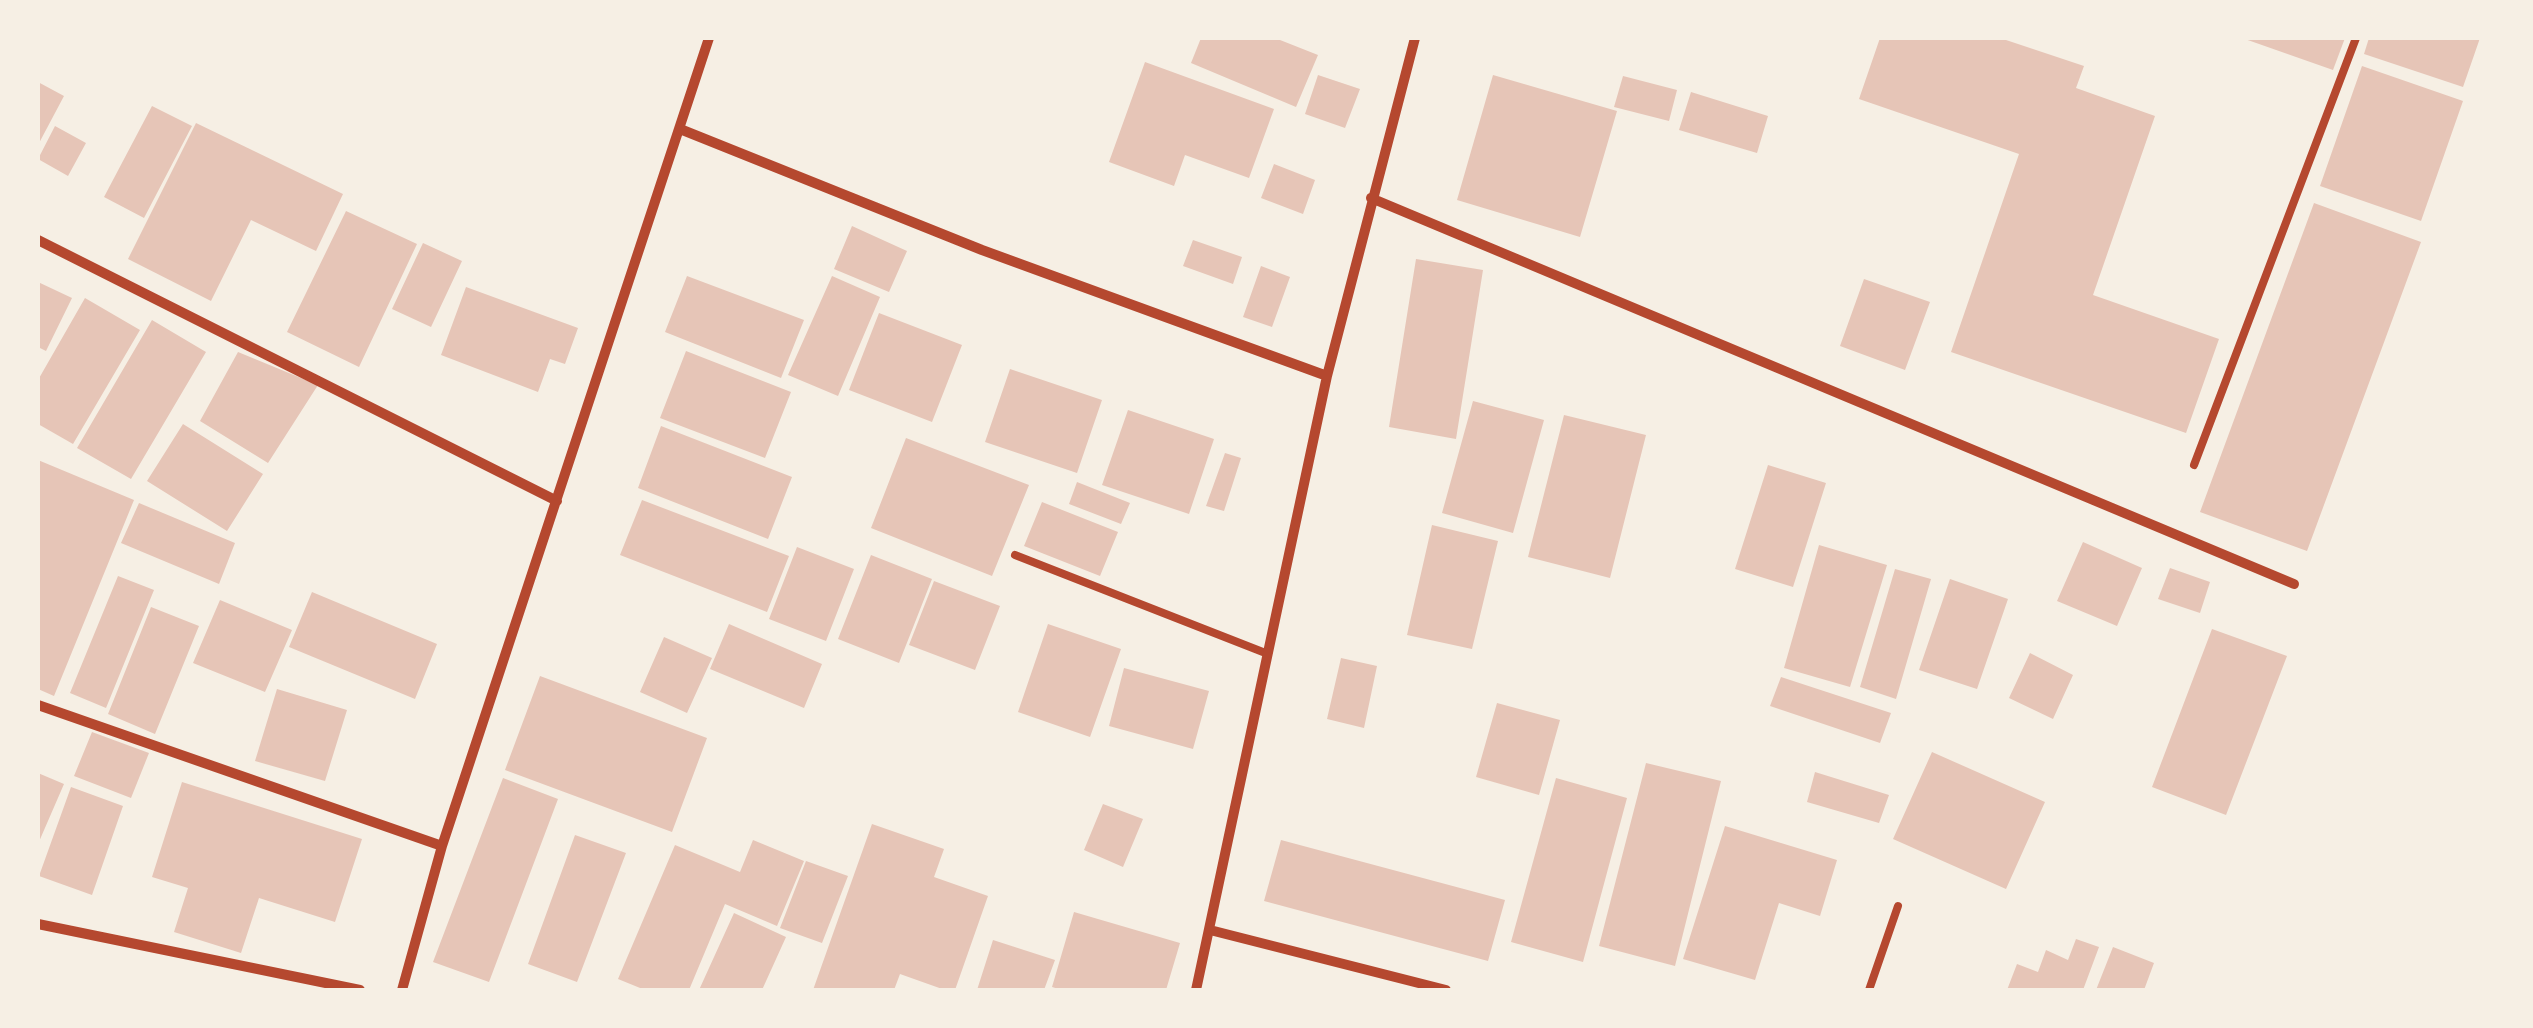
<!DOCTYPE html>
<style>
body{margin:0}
#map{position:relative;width:2533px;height:1028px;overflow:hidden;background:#f6efe4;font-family:"Sofia Sans Condensed",sans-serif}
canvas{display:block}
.frame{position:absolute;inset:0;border:40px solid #f6efe4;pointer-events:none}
</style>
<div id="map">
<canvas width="2533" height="1028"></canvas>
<div class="frame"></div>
</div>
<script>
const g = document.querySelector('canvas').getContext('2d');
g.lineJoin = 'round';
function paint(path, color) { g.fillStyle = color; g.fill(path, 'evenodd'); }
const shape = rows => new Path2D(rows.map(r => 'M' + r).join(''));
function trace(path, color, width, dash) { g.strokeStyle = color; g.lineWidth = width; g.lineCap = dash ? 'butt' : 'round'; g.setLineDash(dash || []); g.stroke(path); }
paint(shape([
 [1201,38,1275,38,1318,55,1296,107,1191,63],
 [1880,38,2000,38,2084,66,2076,88,2155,116,2093,295,2219,339,2186,433,1951,352,2019,154,1859,99],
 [2242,38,2345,38,2333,70],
 [2369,38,2480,38,2463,87,2364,54],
 [1145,62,1274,109,1249,178,1185,155,1174,186,1109,162],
 [2362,66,2463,101,2421,221,2320,186],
 [1318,75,1360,89,1345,128,1305,114],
 [1493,75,1617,111,1580,237,1457,200],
 [1623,76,1677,90,1669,121,1614,107],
 [38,82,64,96,38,145],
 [1691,92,1768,116,1757,153,1679,130],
 [152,106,192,126,144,218,104,197],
 [196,123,343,194,316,251,251,220,211,301,128,259],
 [55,126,86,143,68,176,38,159],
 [1274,164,1315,180,1303,214,1261,198],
 [2314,203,2421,242,2307,551,2200,512],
 [346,211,417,244,359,367,287,332],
 [852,226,907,251,889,292,834,269],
 [1193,240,1242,257,1233,284,1183,266],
 [423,243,462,261,431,327,392,309],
 [1416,259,1483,270,1456,439,1389,427],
 [1261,266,1290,277,1272,327,1243,317],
 [687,276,804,320,781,378,665,332],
 [832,276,880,297,838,396,788,375],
 [1864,279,1930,302,1905,370,1840,346],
 [38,282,72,298,46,351,38,347],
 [466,287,578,328,565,364,550,359,538,392,441,355],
 [85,298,140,330,73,444,38,424,38,380],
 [879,313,962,345,932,422,849,390],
 [152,320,206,352,131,479,77,448],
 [686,351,791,392,765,458,660,418],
 [238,352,318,385,268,463,200,421],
 [1010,369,1102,400,1077,473,985,442],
 [1473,401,1544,420,1513,533,1442,513],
 [1128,410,1214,439,1189,514,1102,485],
 [1564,415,1646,435,1610,578,1528,557],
 [183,424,263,474,227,531,147,481],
 [661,426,792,477,768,539,638,488],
 [906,438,1029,485,992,576,871,528],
 [1225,453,1241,458,1224,511,1206,506],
 [38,460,134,500,54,696,38,689],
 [1768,465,1826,483,1793,587,1735,569],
 [1077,482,1130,503,1121,524,1069,504],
 [642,500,789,556,767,612,620,555],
 [1042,502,1118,532,1100,576,1024,546],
 [139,503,235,543,219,584,121,543],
 [1432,525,1498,541,1472,649,1407,635],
 [2083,542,2142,568,2117,626,2057,601],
 [1819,545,1887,565,1850,687,1784,668],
 [797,547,854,569,826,641,769,619],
 [871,555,932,579,899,663,838,639],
 [2170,568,2210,582,2200,613,2158,599],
 [1895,569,1931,579,1896,699,1860,687],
 [118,576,154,590,106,708,70,693],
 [1950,579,2008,599,1977,689,1919,670],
 [934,581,1000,606,975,670,909,645],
 [312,592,437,644,415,699,289,647],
 [220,600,292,630,265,692,193,663],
 [151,607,199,626,155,734,108,714],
 [729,624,822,664,804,708,710,669],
 [1048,624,1121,649,1090,737,1018,712],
 [2212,629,2287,656,2226,815,2152,787],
 [664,637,712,658,687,713,640,692],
 [2030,653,2073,675,2053,719,2009,698],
 [1341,658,1377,666,1364,728,1327,719],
 [1124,668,1209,691,1193,749,1109,726],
 [540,676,707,738,672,832,505,770],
 [1781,677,1891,713,1880,743,1770,706],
 [277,689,347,710,325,781,255,761],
 [1497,703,1560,720,1539,795,1476,777],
 [92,732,149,753,131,798,74,776],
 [1932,752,2045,802,2006,889,1893,839],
 [1646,763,1721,781,1675,966,1599,946],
 [1815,772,1889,795,1879,823,1807,802],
 [38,773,64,784,38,844],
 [503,778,558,799,489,982,433,962],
 [1556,778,1627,798,1583,962,1511,942],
 [182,782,362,839,335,922,259,898,241,953,174,932,188,888,152,877],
 [71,787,123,806,92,895,39,876],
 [1103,804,1143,819,1123,867,1084,850],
 [872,824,944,849,934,877,988,896,955,990,945,990,900,974,894,990,813,990],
 [1725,826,1837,860,1820,916,1779,903,1755,980,1683,959],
 [575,835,626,853,577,982,528,964],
 [753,840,804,861,777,926,725,904,689,990,645,990,618,979,675,845,740,872],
 [1281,840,1505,900,1488,961,1264,901],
 [806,861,848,876,822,943,780,928],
 [1074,912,1180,943,1166,990,1062,990,1052,987],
 [734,913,786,937,762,990,699,990],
 [2076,939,2099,947,2083,990,2007,990,2017,964,2038,972,2046,950,2068,960],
 [993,940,1055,960,1044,990,977,990],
 [2113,947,2154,963,2144,990,2096,990]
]), '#e6c5b7');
trace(shape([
 [2194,465,2356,38],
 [1015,555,1268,654],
 [1869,990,1898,906]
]), '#b5482f', 8);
trace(shape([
 [680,129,982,250,1327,376],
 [1371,198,2294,584],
 [38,240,557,501],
 [38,705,442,846],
 [38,924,360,990],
 [1210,930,1446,990],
 [402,990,442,846,709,38],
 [1196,990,1327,376,1415,38]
]), '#b5482f', 10);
</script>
